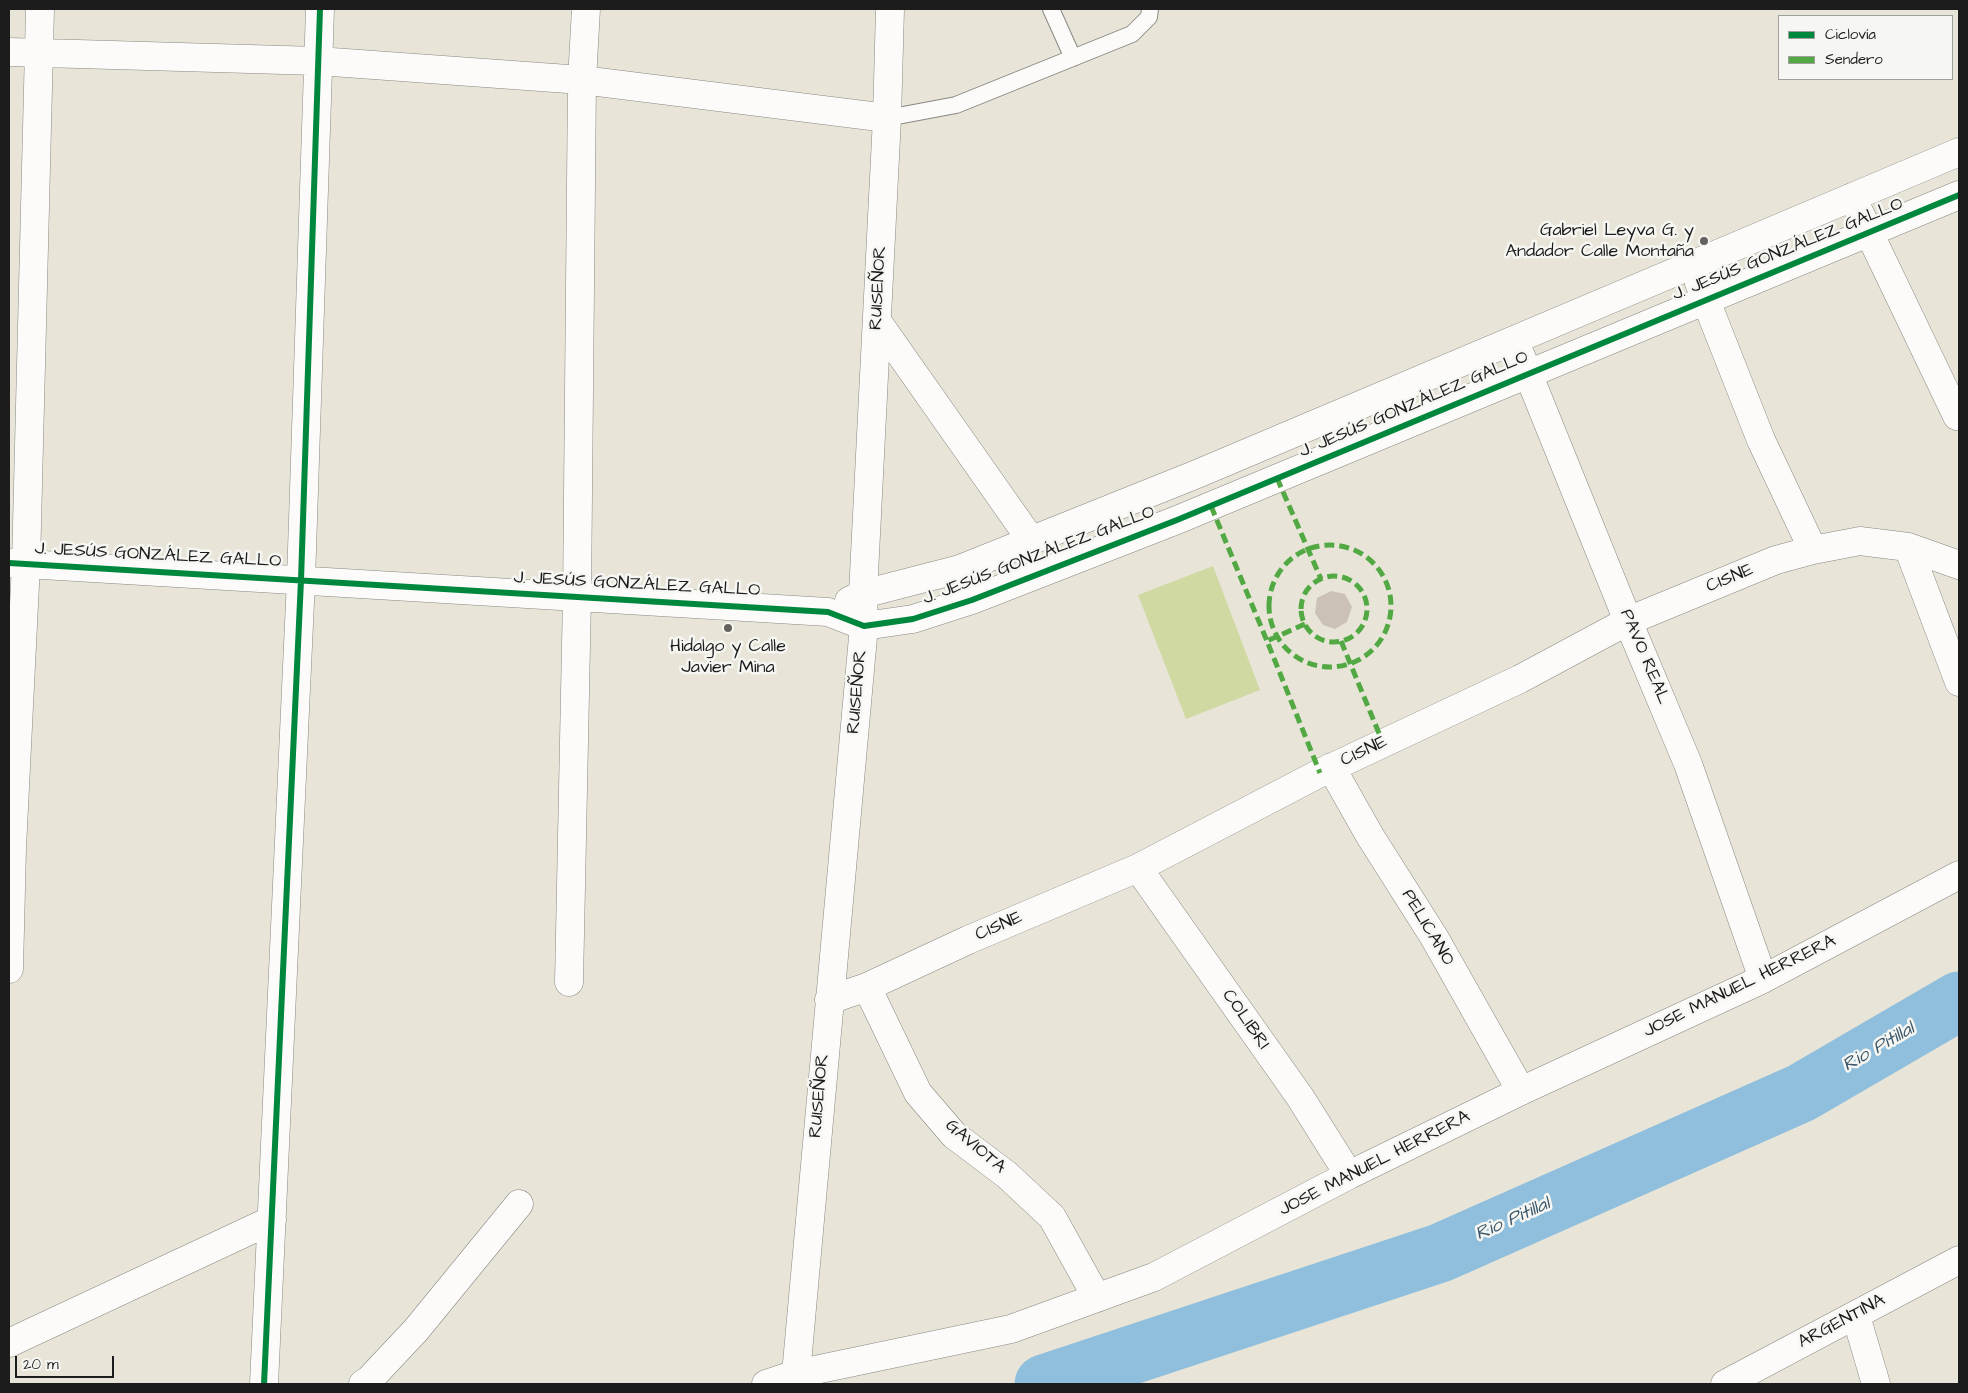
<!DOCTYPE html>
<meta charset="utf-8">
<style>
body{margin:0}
#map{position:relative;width:1968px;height:1393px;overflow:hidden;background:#e8e5d8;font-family:"Architects Daughter",sans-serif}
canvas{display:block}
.frame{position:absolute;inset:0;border:10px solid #1c1c1c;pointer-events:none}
.legend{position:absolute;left:1778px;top:15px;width:175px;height:65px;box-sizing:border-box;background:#f6f6f2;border:1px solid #9f9f9c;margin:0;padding:6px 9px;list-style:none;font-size:15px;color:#1c1c1c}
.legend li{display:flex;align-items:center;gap:10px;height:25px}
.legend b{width:25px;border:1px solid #9f9f9c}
.scale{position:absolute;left:15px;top:1356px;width:99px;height:22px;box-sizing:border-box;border:2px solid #1c1c1c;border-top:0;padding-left:6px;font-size:15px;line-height:18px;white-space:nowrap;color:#1c1c1c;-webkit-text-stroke:4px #f6f6f2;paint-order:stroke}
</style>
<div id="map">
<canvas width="1968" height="1393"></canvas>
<div class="frame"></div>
<ul class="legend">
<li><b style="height:6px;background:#00873e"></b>Ciclovía</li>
<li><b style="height:6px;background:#52a943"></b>Sendero</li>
</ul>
<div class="scale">20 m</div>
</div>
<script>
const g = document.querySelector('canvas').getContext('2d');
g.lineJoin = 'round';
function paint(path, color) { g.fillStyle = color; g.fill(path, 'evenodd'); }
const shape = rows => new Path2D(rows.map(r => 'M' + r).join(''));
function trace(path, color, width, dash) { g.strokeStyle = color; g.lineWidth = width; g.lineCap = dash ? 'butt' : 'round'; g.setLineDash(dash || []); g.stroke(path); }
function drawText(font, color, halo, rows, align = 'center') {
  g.font = font + ' "Architects Daughter",sans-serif'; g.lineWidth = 5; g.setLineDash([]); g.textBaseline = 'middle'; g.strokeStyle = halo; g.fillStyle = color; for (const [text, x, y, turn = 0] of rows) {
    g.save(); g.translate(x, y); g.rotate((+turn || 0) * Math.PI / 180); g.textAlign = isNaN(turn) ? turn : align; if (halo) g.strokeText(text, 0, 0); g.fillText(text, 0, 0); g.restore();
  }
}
paint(shape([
 [1213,566,1260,690,1186,719,1138,595]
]), '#d0d9a1');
trace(shape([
 [1044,1384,1440,1253,1801,1093,1959,1001]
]), '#8fbfdd', 59);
paint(shape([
 [1331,591,1345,594,1352,607,1347,622,1335,629,1323,625,1315,613,1317,598]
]), '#ccc1b7');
const service = shape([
 [1051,9,1073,58],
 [887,118,956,105,1132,34,1149,17,1150,9]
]);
const minor = shape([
 [9,52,318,61,582,80,887,118],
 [1852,197,1957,416],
 [1699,283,1761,440,1813,550],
 [877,321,1031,540],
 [1521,356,1628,621,1688,764,1763,979],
 [1908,547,1959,682],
 [9,563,828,612,864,626,913,619,972,600,1177,520,1959,195],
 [849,601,863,594,960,569,1197,474,1959,152],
 [1331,767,1370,836,1434,937,1521,1091],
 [1138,868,1300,1097,1349,1175],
 [9,969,12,848,26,564,40,9],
 [569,982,577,597,582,80,586,9],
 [867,987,918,1093,954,1135,1007,1175,1052,1217,1097,1298],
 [829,1000,867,987,968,940,1138,868,1320,773,1520,679,1628,621,1776,560,1813,550,1860,541,1908,547,1959,565],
 [1856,1316,1876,1384],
 [9,1343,272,1220],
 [796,1374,864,626,863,594,887,118,890,9],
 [264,1384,301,580,320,9],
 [363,1384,369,1380,416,1330,519,1204],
 [766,1384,796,1374,1011,1329,1154,1277,1349,1175,1521,1091,1763,979,1959,875],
 [1725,1384,1959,1260]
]);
trace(service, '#888781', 18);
trace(minor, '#888781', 29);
trace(service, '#fcfbf9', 16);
trace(minor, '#fcfbf9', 28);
trace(shape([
 [1277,478,1321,579],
 [1211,506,1267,641],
 '1269 606a61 61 0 1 1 122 0a61 61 0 1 1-122 0Z',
 '1301 609a33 33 0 1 1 66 0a33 33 0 1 1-66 0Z',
 [1305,624,1267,641,1320,773],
 [1341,641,1383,743]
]), '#52a943', 5, [10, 5]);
trace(shape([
 [9,563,828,612,864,626,913,619,972,600,1177,520,1959,195],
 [264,1384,301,580,320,9]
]), '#00873e', 6);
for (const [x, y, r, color] of [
 [1704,241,5,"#63625e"],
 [728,628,5,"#63625e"]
]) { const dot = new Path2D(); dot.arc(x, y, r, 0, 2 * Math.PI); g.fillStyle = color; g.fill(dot); trace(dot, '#f6f6f2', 2); }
drawText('18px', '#1c1c1c', '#f6f6f2', [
 ["Gabriel Leyva G. y",1694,231],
 ["Andador Calle Montaña",1694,252],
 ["Hidalgo y Calle",728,647,"center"],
 ["Javier Mina",728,668,"center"]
], 'right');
drawText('18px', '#1c1c1c', '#f6f6f2', [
 ["J. JESÚS GONZÁLEZ GALLO",1788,250,-22],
 ["RUISEÑOR",879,288,-87],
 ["J. JESÚS GONZÁLEZ GALLO",1414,405,-23],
 ["J. JESÚS GONZÁLEZ GALLO",158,556,3],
 ["J. JESÚS GONZÁLEZ GALLO",1039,556,-21],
 ["CISNE",1730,579,-22],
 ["J. JESÚS GONZÁLEZ GALLO",637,585,3],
 ["PAVO REAL",1644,657,67],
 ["RUISEÑOR",858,692,-85],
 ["CISNE",1364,752,-25],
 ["CISNE",999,927,-23],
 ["PELICANO",1427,928,59],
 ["JOSE MANUEL HERRERA",1740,987,-26],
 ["COLIBRI",1245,1020,55],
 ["RUISEÑOR",820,1096,-85],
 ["GAVIOTA",975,1147,40],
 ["JOSE MANUEL HERRERA",1375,1164,-27],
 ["ARGENTINA",1842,1322,-28]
]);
drawText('italic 19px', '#3b576a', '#f6f6f2', [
 ["Rio Pitillal",1879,1048,-30],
 ["Rio Pitillal",1513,1220,-24]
]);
</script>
